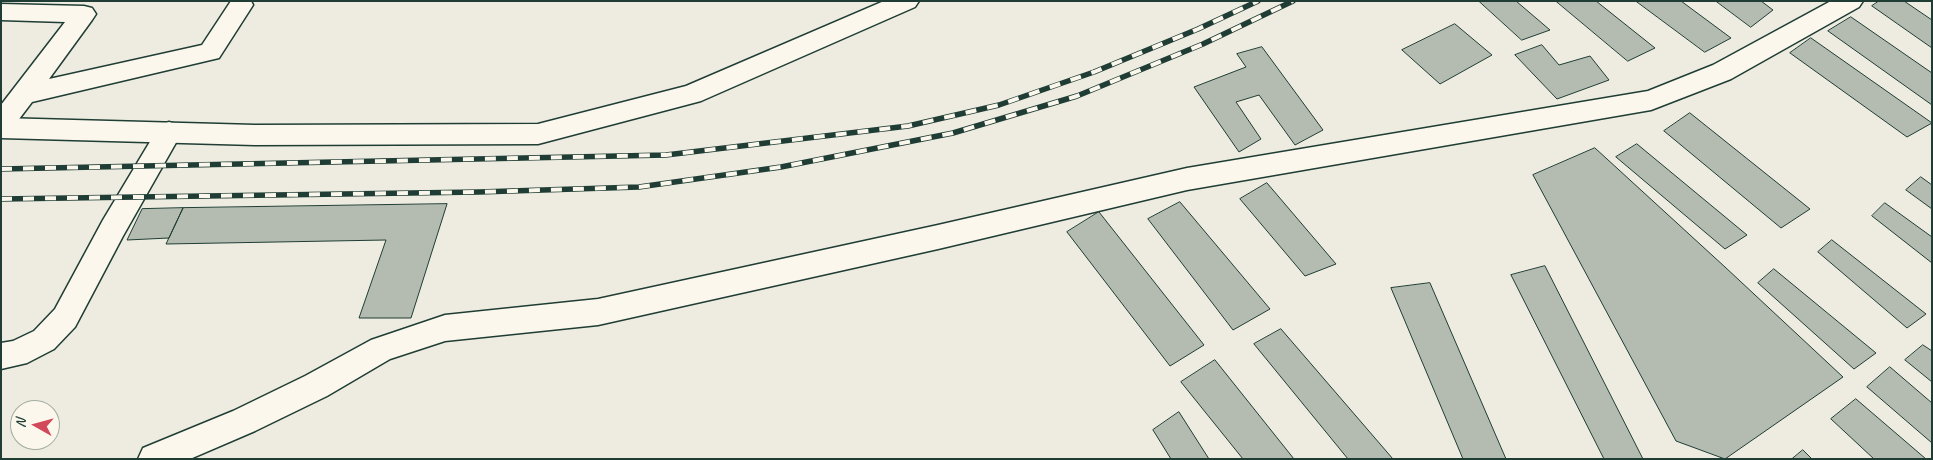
<!DOCTYPE html>
<html>
<head>
<meta charset="utf-8">
<style>
  body { margin:0 }
  #map { position:relative; width:1933px; height:460px; overflow:hidden; background:#eeece1; font-family:Caveat,sans-serif }
  canvas { display:block }
  .frame { position:absolute; inset:0; border:2px solid #1f3d34; pointer-events:none }
  .north { position:absolute; left:10px; top:400px; width:50px; height:50px; box-sizing:border-box; background:#fbf7ec; border:1px solid #a3ada2; border-radius:50%; rotate:277deg; font-size:14px; font-weight:700; line-height:20px; text-align:center; color:#1f3d34 }
  .north::after { content:''; display:block; margin:auto; width:18px; height:22px; background:#d1495b; clip-path:polygon(50% 0,100% 100%,50% 72%,0 100%) }
</style>
</head>
<body>
<div id="map">
<canvas width="1933" height="460"></canvas>
<div class="frame"></div>
<div class="north">N</div>
</div>
<script>
const g = document.querySelector('canvas').getContext('2d');
g.lineJoin = 'round';
function fillPath(path, color) {
  g.fillStyle = color;
  g.fill(path, 'evenodd');
}
function stroke(path, color, width, dash) {
  g.strokeStyle = color;
  g.lineWidth = width;
  g.lineCap = dash ? 'butt' : 'round';
  g.setLineDash(dash || []);
  g.stroke(path);
}
const building = new Path2D(`
  M1479 1H1516L1550 30 1522 40Z
  M1556 1H1596L1655 48 1628 61Z
  M1636 1H1681L1731 38 1705 52Z
  M1716 1H1761L1773 10 1751 27Z
  M1879 1H1904L1932 20V48L1872 6Z
  M1851 17 1932 73V105L1828 31Z
  M1455 24 1492 55 1440 84 1402 50Z
  M1811 38 1932 123 1907 137 1790 53Z
  M1542 45 1559 65 1590 56 1609 80 1557 99 1515 55Z
  M1262 47 1323 130 1295 145 1259 95 1236 102 1261 139 1239 152 1194 87 1246 67 1237 54Z
  M1690 113 1810 209 1781 228 1664 131Z
  M1637 144 1747 235 1725 249 1616 157Z
  M1595 148 1725 267 1843 377 1725 459 1676 441 1533 175Z
  M1921 177 1932 185V209L1906 190Z
  M1267 183 1336 264 1305 276 1240 199Z
  M1180 202 1270 309 1233 330 1148 219Z
  M1885 203 1932 237V263L1872 216Z
  M447 204 411 318H359L386 240 166 244 183 208Z
  M183 208 169 238 127 240 142 209Z
  M1099 212 1204 345 1170 366 1067 232Z
  M1832 240 1926 314 1907 328 1818 252Z
  M1545 266 1643 459H1604L1511 275Z
  M1774 269 1876 353 1854 369 1758 283Z
  M1430 283 1506 459H1463L1391 288Z
  M1281 329 1393 459H1348L1254 344Z
  M1923 345 1932 351V382L1905 360Z
  M1215 360 1294 459H1243L1181 382Z
  M1890 367 1932 403V443L1867 387Z
  M1856 399 1926 459H1874L1831 419Z
  M1179 412 1209 459H1171L1153 430Z
  M1803 450 1812 459H1792Z`);
const minor = new Path2D(`
  M231 1H251L253 5 219 58 32 102 10 131 1 134V105L65 22 1 20V4L84 6 92 8 96 14 92 20 49 79 202 45Z
  M1831 1H1863L1859 7 1731 79 1651 110 1187 190 938 249 598 325 445 341 390 359 327 396 255 431 190 459H138L143 448 233 411 305 376 371 340 445 315 598 299 938 225 1187 168 1648 91 1713 65Z
  M169 122 178 125 182 132 123 236 75 327 54 349 27 363 1 369V343L13 341 34 331 55 309 103 220 160 125Z`);
const major = new Path2D(`
  M884 1H919L915 7 701 101 538 144 255 145 1 138V118L255 125 538 124 686 86Z`);
const rail = new Path2D(`
  M1 169 666 155 908 126 999 105 1094 72 1198 29 1258 1
  M1 199 479 192 639 187 781 167 953 133 1077 96 1203 44 1293 1`);
fillPath(building, '#b4bbb0');
stroke(building, '#1f3d34', 1);
stroke(minor, '#1f3d34', 3);
stroke(major, '#1f3d34', 3);
fillPath(minor, '#fbf7ec');
fillPath(major, '#fbf7ec');
stroke(rail, '#1f3d34', 5.5);
stroke(rail, '#fbf7ec', 4, [11]);
</script>
</body>
</html>
